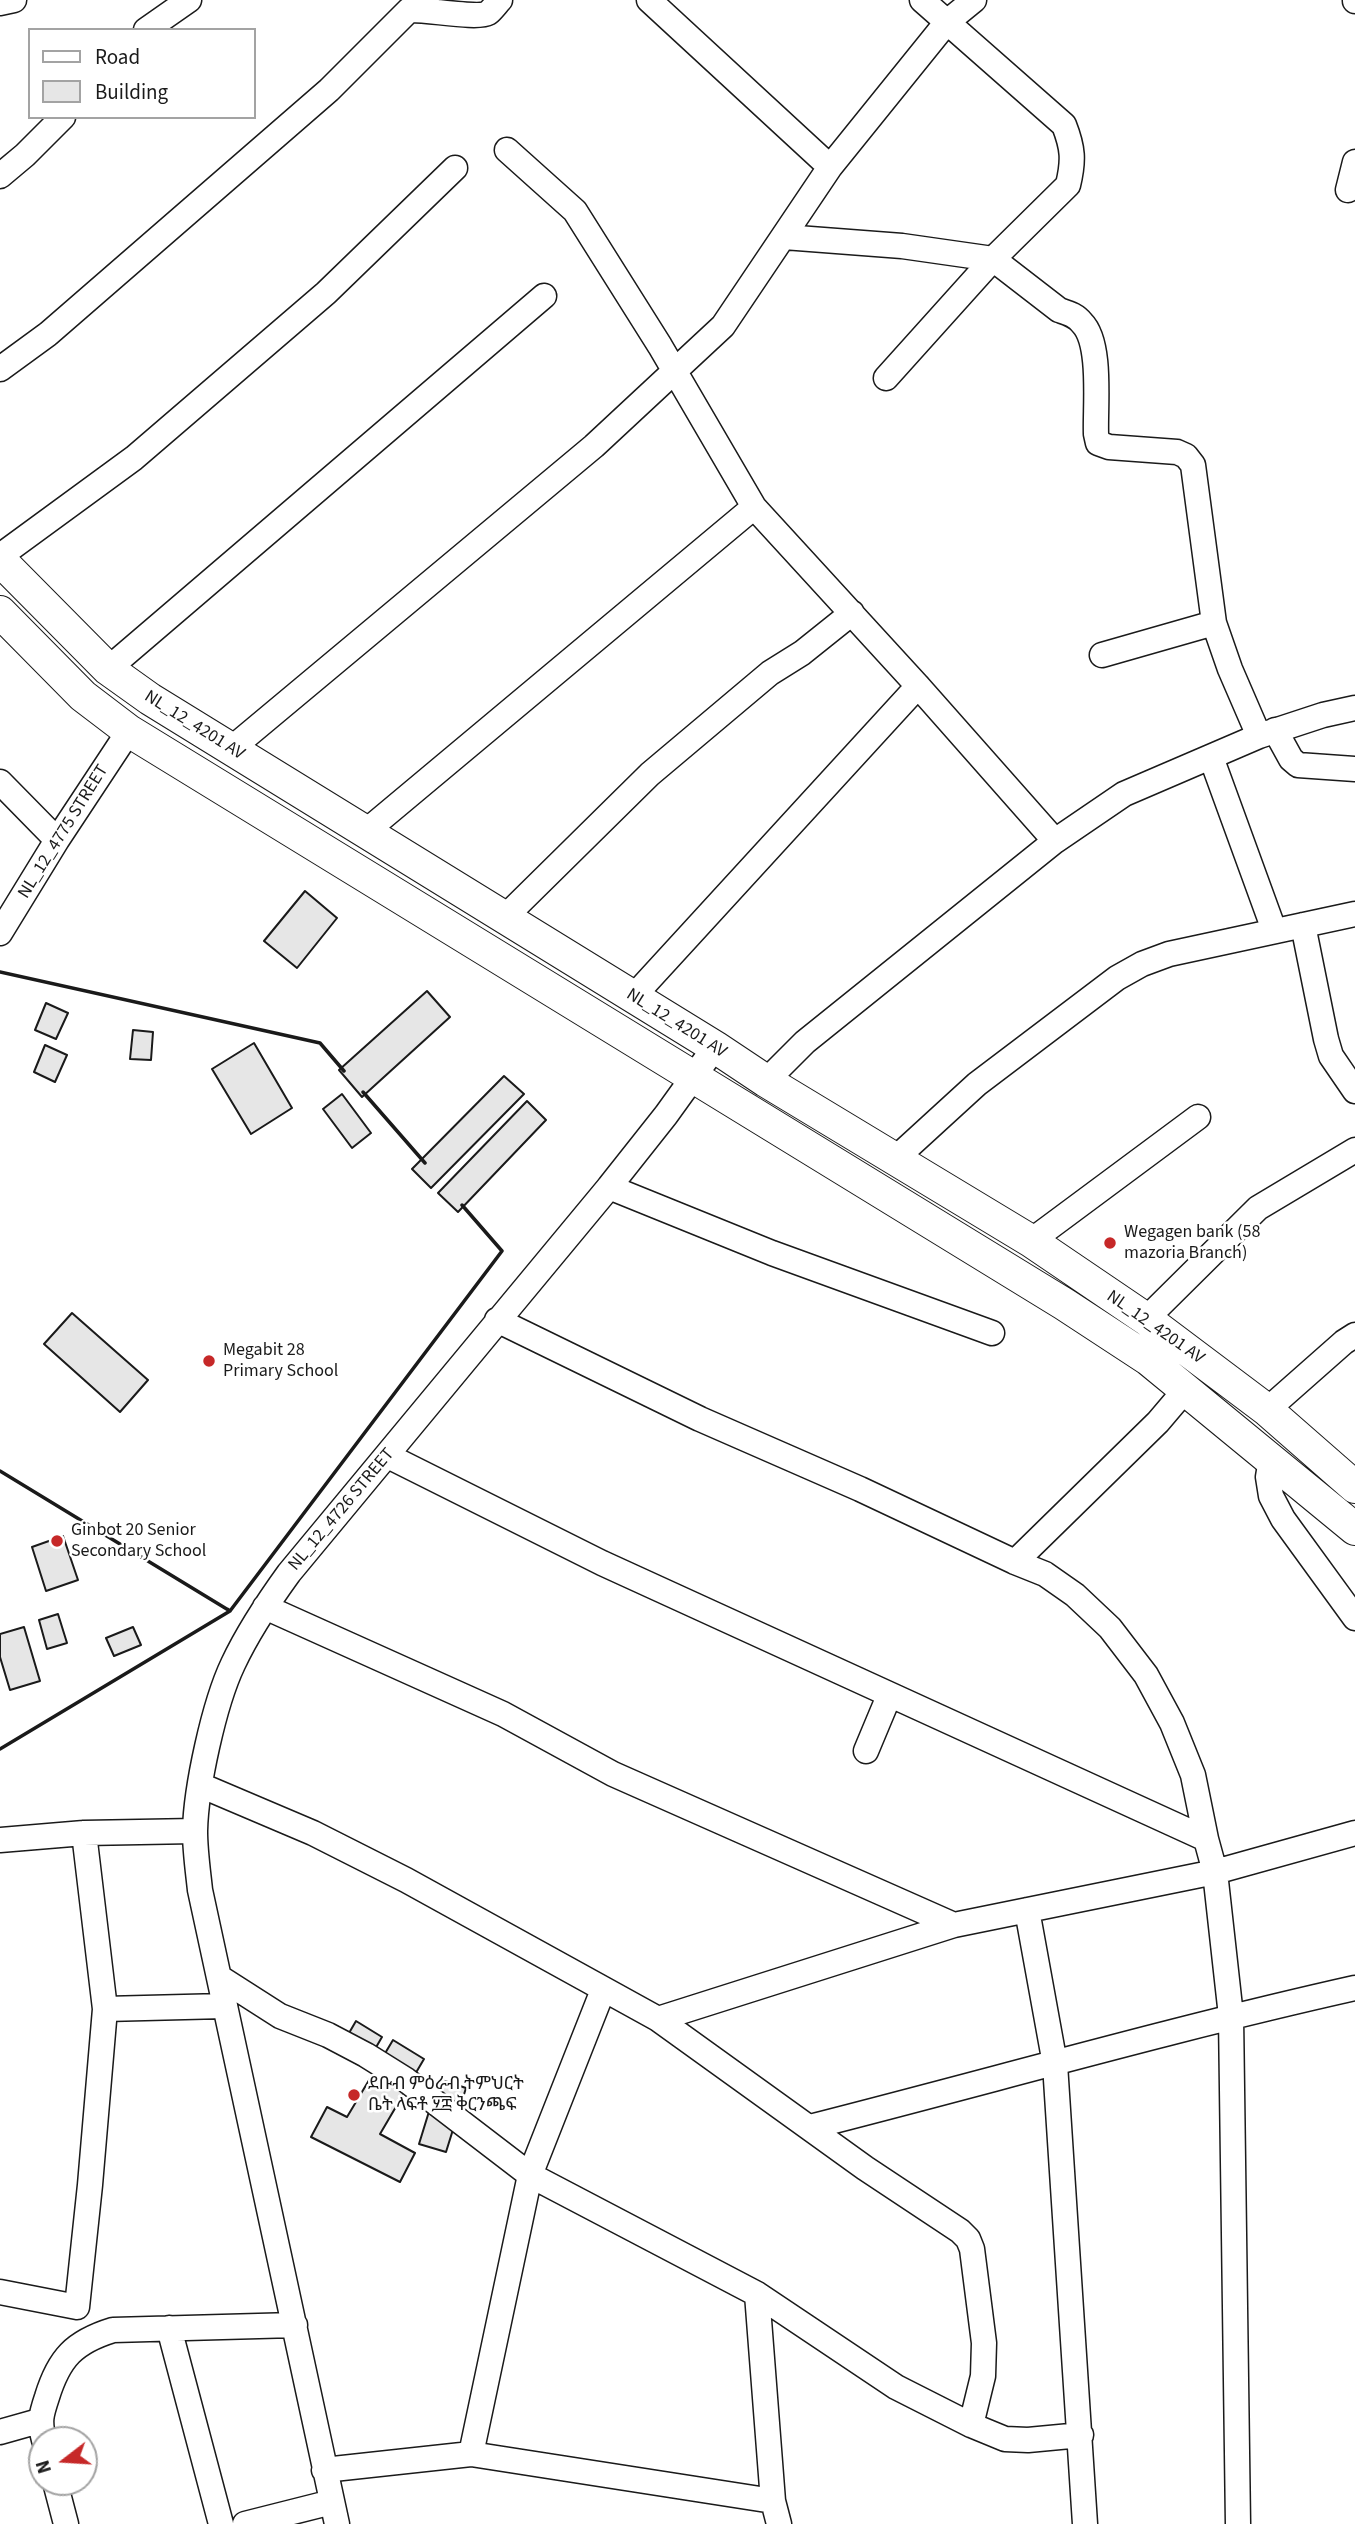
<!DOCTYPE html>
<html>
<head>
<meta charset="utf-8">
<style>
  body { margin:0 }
  #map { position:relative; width:1355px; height:2524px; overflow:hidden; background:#fff; font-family:"Source Sans 3",sans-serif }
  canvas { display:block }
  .legend { position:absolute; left:28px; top:28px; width:228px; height:91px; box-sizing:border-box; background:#fff; border:2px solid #a3a3a3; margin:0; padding:9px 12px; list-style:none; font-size:21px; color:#1a1a1a }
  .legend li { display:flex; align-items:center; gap:14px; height:35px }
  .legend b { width:35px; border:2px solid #a3a3a3 }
  .north { position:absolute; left:28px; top:2426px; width:70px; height:70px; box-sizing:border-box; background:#fff; border:2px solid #a3a3a3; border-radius:50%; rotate:253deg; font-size:19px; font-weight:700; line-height:28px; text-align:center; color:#1a1a1a }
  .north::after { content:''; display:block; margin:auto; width:24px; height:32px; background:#c62828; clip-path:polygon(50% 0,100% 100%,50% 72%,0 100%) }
</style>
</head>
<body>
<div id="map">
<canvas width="1355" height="2524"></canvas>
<ul class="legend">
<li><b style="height:9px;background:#fff"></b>Road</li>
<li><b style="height:19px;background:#e6e6e6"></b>Building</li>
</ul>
<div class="north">N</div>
</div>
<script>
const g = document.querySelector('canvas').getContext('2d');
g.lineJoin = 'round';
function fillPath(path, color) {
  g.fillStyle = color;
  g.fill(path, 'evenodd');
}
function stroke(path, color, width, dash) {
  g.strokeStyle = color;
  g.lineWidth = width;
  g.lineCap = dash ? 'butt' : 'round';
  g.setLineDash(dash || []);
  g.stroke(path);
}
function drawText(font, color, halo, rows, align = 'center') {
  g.font = font + ' "Source Sans 3","Noto Sans Ethiopic",sans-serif';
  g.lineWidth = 5;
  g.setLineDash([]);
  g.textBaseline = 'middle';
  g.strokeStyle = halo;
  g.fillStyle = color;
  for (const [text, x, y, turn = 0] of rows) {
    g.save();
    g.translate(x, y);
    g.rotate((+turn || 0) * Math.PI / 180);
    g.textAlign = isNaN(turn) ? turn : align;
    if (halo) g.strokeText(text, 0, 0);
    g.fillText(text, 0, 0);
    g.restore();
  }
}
const building = new Path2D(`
  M305 891 337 918 297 968 264 941Z
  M427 991 450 1017 362 1097 339 1070Z
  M46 1003 68 1013 56 1039 35 1030Z
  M133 1030 153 1032 151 1060 130 1059Z
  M254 1043 292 1108 251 1134 212 1069Z
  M45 1045 67 1055 55 1082 34 1072Z
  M504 1076 524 1094 431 1188 412 1169Z
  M342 1094 371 1133 352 1148 323 1109Z
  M527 1101 546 1120 458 1212 438 1193Z
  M72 1313 148 1380 120 1412 44 1344Z
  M63 1536 78 1580 46 1591 32 1547Z
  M58 1614 67 1643 47 1649 39 1620Z
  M24 1627 40 1681 10 1690 0 1657V1634Z
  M133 1627 141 1645 114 1656 106 1638Z
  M356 2021 382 2037 364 2068 338 2052Z
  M393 2040 424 2059 380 2134 415 2153 400 2182 311 2137 327 2107 347 2117Z
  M439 2079 466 2088 446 2152 419 2144Z`);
const minor = new Path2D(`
  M649 0 830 167
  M1355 0V1
  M0 3 14 0
  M146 30 189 0
  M507 150 575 211 660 346 754 507 918 686 1055 841
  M0 176 25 155 63 117
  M1348 190 1355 162
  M784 237 902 246 993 259 1059 310C1068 313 1076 315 1082 323 1102 343 1095 406 1096 434L1098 443 1109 447 1177 452 1186 456 1193 465 1214 623 1230 669 1259 736
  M0 369 48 334 329 90 409 10C426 9 477 19 488 13 492 10 497 3 500 0
  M886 378 993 259 1068 185C1074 160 1073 148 1064 125L922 0
  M0 556 134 458 326 293 455 168
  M1102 655 1214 623
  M108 669 544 296
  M1275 730 1291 759 1298 765 1355 769
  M231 749 594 446 723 326 830 167 947 22 974 0
  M1211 757 1274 930
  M0 782 57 840
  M364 833 754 507
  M504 918 650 774 770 673 802 653 852 613
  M1303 925 1326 1039 1331 1056 1355 1091
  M0 933 57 840 129 731
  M633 997 918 686
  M766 1081 805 1042 1055 841 1124 794 1259 736 1323 715 1355 708
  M895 1159 977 1084 1117 978 1142 964 1169 954 1355 914
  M609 1187 772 1253 992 1333
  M1031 1241 1198 1117
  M1146 1319 1258 1208 1355 1150
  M497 1320 700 1419 860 1489 1015 1562 1045 1574 1075 1595 1110 1628 1146 1675 1172 1723 1193 1775 1206 1839 1215 1872 1231 2016 1238 2524
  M1267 1410 1344 1342 1355 1335
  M388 1456 602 1563 1206 1839
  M1271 1459 1268 1477 1271 1496 1283 1519 1355 1618
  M1015 1562 1158 1422 1186 1389
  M265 1607 503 1714 613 1774 954 1925
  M866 1751 889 1696
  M200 1785 313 1833 406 1880 658 2019 865 2168 960 2231 968 2239 972 2249 984 2343 983 2376 971 2425
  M0 1840 84 1833 195 1831
  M1027 1910 1055 2064 1085 2524
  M219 1977 280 2016 328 2035 366 2055 406 2080 530 2175 757 2294 896 2387 971 2425 1005 2439 1028 2440 1081 2435
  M105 2009 224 2006
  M658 2019 954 1925 1215 1872 1355 1833
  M810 2127C991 2081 1172 2029 1355 1988
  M0 2292 77 2307 90 2185 105 2009 84 1833
  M757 2294 773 2501 779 2524
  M169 2328 221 2524
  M0 2432 39 2421
  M44 2440C39 2421 41 2415 47 2397 59 2358 74 2342 113 2330L295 2325
  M471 2454 773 2501
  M324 2470 471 2454 530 2175 603 1990
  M55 2482 66 2524
  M245 2524 332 2502
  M337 2524 200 1890C198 1871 195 1851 195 1831 196 1787 214 1704 233 1664 248 1632 268 1602 289 1573L609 1187 666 1115 715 1047`);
const major = new Path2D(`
  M0 560 108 669 150 699 715 1047 766 1081 1031 1241 1146 1319 1267 1410 1355 1487
  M0 612 83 696 129 731 1064 1304 1148 1359 1355 1529`);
const wall = new Path2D(`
  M0 972 320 1043 344 1071
  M363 1092 425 1163
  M0 1471 230 1611 502 1251 462 1205
  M0 1749 230 1611 227 1609`);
const markers = [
  [1110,1243,7,"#c62828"],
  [209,1361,7,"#c62828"],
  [57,1541,7,"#c62828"],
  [354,2095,7,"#c62828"]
];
const streetNames = [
  ["NL_12_4201 AV",194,726,32],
  ["NL_12_4775 STREET",64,832,-58],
  ["NL_12_4201 AV",676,1024,32],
  ["NL_12_4201 AV",1155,1328,35],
  ["NL_12_4726 STREET",342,1510,-50]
];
const poiNames = [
  ["Wegagen bank (58",1124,1233],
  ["mazoria Branch)",1124,1254],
  ["Megabit 28",223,1351],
  ["Primary School",223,1372],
  ["Ginbot 20 Senior",71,1531],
  ["Secondary School",71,1552],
  ["ደቡብ ምዕራብ ትምህርት",368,2085],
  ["ቤት ላፍቶ ፶፰ ቅርንጫፍ",368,2106]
];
fillPath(building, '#e6e6e6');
stroke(building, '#1a1a1a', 2);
stroke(minor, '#1a1a1a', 27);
stroke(major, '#1a1a1a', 34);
stroke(minor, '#fff', 24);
stroke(major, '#fff', 32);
stroke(wall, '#1a1a1a', 3.5);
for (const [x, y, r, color] of markers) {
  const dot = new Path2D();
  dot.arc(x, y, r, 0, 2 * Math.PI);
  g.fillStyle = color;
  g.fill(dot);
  stroke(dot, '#fff', 2.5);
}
drawText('18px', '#1a1a1a', '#fff', streetNames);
drawText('18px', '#1a1a1a', '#fff', poiNames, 'left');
</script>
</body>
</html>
